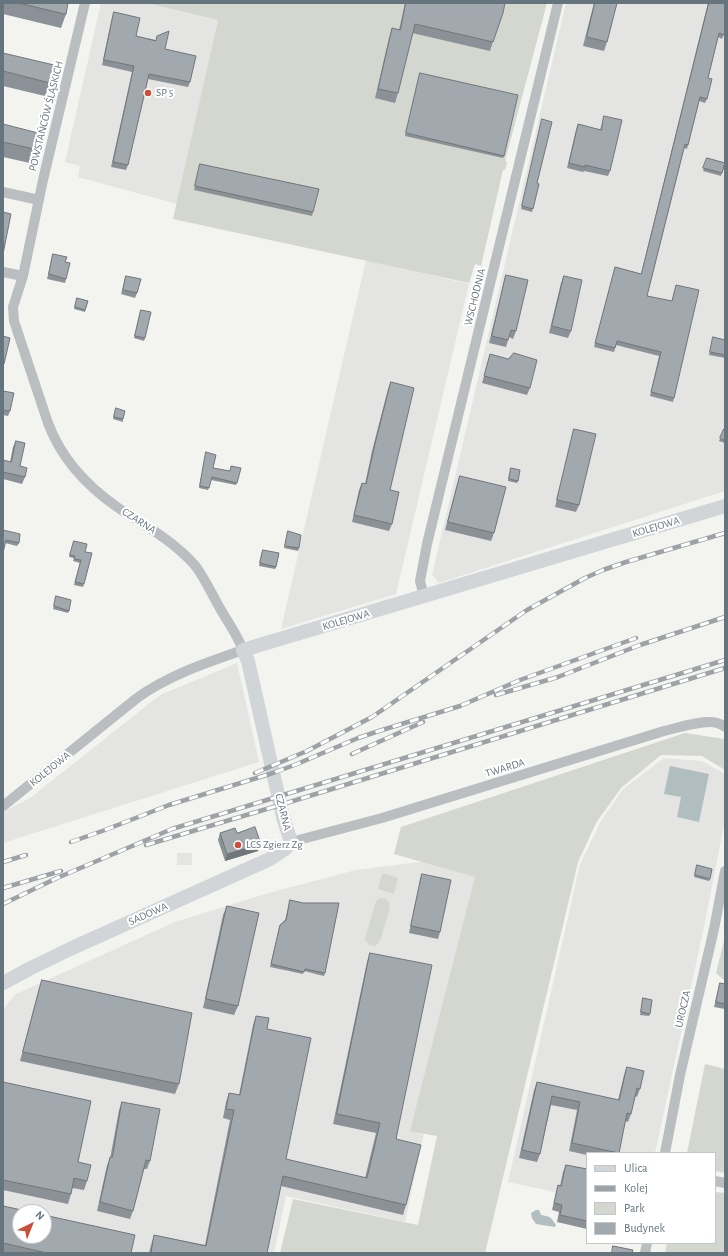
<!DOCTYPE html>
<html>
<head>
<meta charset="utf-8">
<style>
  body { margin:0 }
  #map { position:relative; width:728px; height:1256px; overflow:hidden; background:#f3f3f0; font-family:"Alegreya Sans",sans-serif }
  canvas { display:block }
  .frame { position:absolute; inset:0; border:4px solid #66747d; pointer-events:none }
  .legend { position:absolute; left:586px; top:1152px; width:130px; height:92px; box-sizing:border-box; background:#fff; border:1px solid #c2c7cb; margin:0; padding:5px 7px; list-style:none; font-size:12px; color:#66747d }
  .legend li { display:flex; align-items:center; gap:8px; height:20px }
  .legend b { width:20px; border:1px solid #c2c7cb }
  .north { position:absolute; left:12px; top:1204px; width:40px; height:40px; box-sizing:border-box; background:#fff; border:1px solid #c2c7cb; border-radius:50%; rotate:43deg; font-size:11px; font-weight:700; line-height:16px; text-align:center; color:#66747d }
  .north::after { content:''; display:block; margin:auto; width:14px; height:18px; background:#cb4f38; clip-path:polygon(50% 0,100% 100%,50% 72%,0 100%) }
</style>
</head>
<body>
<div id="map">
<canvas width="728" height="1256"></canvas>
<div class="frame"></div>
<ul class="legend">
<li><b style="height:5px;background:#d1d5d8"></b>Ulica</li>
<li><b style="height:5px;background:#9da2a6"></b>Kolej</li>
<li><b style="height:11px;background:#d3d7cf"></b>Park</li>
<li><b style="height:11px;background:#a2a9ae"></b>Budynek</li>
</ul>
<div class="north">N</div>
</div>
<script>
const g = document.querySelector('canvas').getContext('2d');
g.lineJoin = 'round';
function fillPath(path, color) {
  g.fillStyle = color;
  g.fill(path, 'evenodd');
}
function stroke(path, color, width, dash) {
  g.strokeStyle = color;
  g.lineWidth = width;
  g.lineCap = dash ? 'butt' : 'round';
  g.setLineDash(dash || []);
  g.stroke(path);
}
function drawText(font, color, halo, rows, align = 'center') {
  g.font = font + ' "Alegreya Sans",sans-serif';
  g.lineWidth = 4;
  g.setLineDash([]);
  g.textBaseline = 'middle';
  g.strokeStyle = halo;
  g.fillStyle = color;
  for (const [text, x, y, turn = 0] of rows) {
    g.save();
    g.translate(x, y);
    g.rotate((+turn || 0) * Math.PI / 180);
    g.textAlign = isNaN(turn) ? turn : align;
    if (halo) g.strokeText(text, 0, 0);
    g.fillText(text, 0, 0);
    g.restore();
  }
}
const built = new Path2D(`
  M101 3H146L218 20 177 204 78 177 80 166 65 162Z
  M566 3H725V491L439 583 432 575Z
  M366 260 469 284 396 594 281 629Z
  M237 663 259 762 3 843V812L30 798 160 695Z
  M664 758 702 761 725 774V820L704 927 655 1153H587V1199L508 1182 580 864 601 821 623 789Z
  M177 853H192V865H177Z
  M483 854 405 1222 286 1196 274 1253H3V1009L16 994 175 922 265 894 356 870ZM20 1212H44V1236H20Z`);
const green = new Path2D(`
  M146 3H547L505 161 507 162 505 170H503L481 266 475 264 469 283 173 219 218 20Z
  M685 733 724 739 725 770 702 756 661 755 621 788 596 823 578 862 485 1253H280L293 1199 418 1225 437 1136 410 1131 475 877 394 854 401 827Z
  M382 873 398 878 394 894 378 889Z
  M381 898 388 900 390 907 380 941 375 946 369 945 365 939 376 901Z
  M725 937V981L716 973Z
  M705 1064 725 1069V1173L715 1171V1153H687Z
  M715 1192 725 1193V1253H665L667 1243H715Z`);
const water = new Path2D(`
  M670 766 709 774 699 822 677 817 681 797 664 794Z
  M536 1210H539L541 1215C552 1217 550 1217 556 1225L555 1227 536 1224 532 1218 531 1213Z`);
const street = new Path2D(`
  M3 192 39 200
  M3 272 23 276
  M424 596 420 581 427 544 558 3
  M3 806 137 698C169 675 206 663 243 650 238 636 229 624 221 610 213 596 206 581 197 568 191 560 184 554 177 548 159 532 137 521 117 507 87 486 61 458 48 423L14 321 13 307 23 276 43 180 85 3
  M291 842 382 818 664 731C677 728 705 719 717 723 720 724 723 725 725 727
  M665 1153 680 1075 714 929 725 871
  M715 1181 725 1183
  M645 1253 647 1243`);
const secondary = new Path2D(`
  M3 983 29 969 70 949 270 859 285 849 291 842 283 817 248 661 243 650 725 506`);
const rail = new Path2D(`
  M496 695 558 677 640 645 725 617
  M352 754 423 722
  M255 773 307 751 372 717 527 610 585 578 603 570 626 562 725 533
  M71 842 105 830 169 805 273 773 297 764 358 738 379 731 460 706 520 680 636 638
  M146 845 280 805 725 668
  M3 862 26 855
  M3 888 61 871
  M3 904 57 878 172 829 725 660`);
const wall = new Path2D(`
  M3 3H68L66 14 61 28 3 14Z
  M405 3H505L490 51 412 33 398 93 395 103 375 98 389 38 392 28 399 30Z
  M594 3H617L607 42 604 51 583 46Z
  M708 3H725V31L722 39 718 37 708 78 707 99 705 103 699 101 687 149 684 148 647 296 672 301 676 285 674 398 673 402 650 396 659 356 616 345 614 352 594 347 615 267 641 274Z
  M114 12 136 36 156 40 157 36 165 49 190 82 188 87 148 79 128 165 126 170 111 167 132 72 102 65 112 18Z
  M3 53 50 83 45 96 3 86Z
  M420 73 504 156 503 158 405 136Z
  M604 116 610 171 608 176 584 171 583 172 567 168 576 130 578 124 600 130Z
  M542 119 537 183 532 212 521 209Z
  M3 124 34 149 30 163 3 157Z
  M707 158 725 163 721 176 703 171Z
  M200 164 313 212 312 216 194 190Z
  M53 254 65 262 66 279 65 283 47 279Z
  M506 275 516 331 513 339 509 337 506 347 489 343 504 282Z
  M126 276 137 293 135 298 121 294Z
  M564 276 571 331 568 338 549 333 561 283Z
  M77 298 88 301 85 312 74 309Z
  M140 312 145 338 144 341 134 338Z
  M713 337 725 340V358L709 355Z
  M490 354 530 388 527 395 482 383 488 361Z
  M391 382 390 490 392 524 389 531 352 522 359 490 362 483 365 484 372 451 388 389Z
  M3 391 10 411 8 416 3 415Z
  M116 408 123 419V422L113 419Z
  M574 429 579 505 576 512 555 507 572 436Z
  M724 429H725V443L719 441Z
  M16 441 20 466 25 477 22 484 3 479V460L10 462 13 447Z
  M206 452 213 468 230 471 237 483 236 485 211 480 208 490 199 488Z
  M511 468 518 481 517 483 508 481Z
  M460 476 494 533 491 541 445 530 457 485Z
  M3 530 19 543 17 546 5 543Z
  M288 531 299 548 298 551 284 548Z
  M74 541 85 552 84 584 83 587 74 585 80 563 73 561 74 558 69 557Z
  M262 552 276 567 275 569 259 566Z
  M56 596 69 611 68 613 53 609Z
  M220 833H237L258 851 225 861 218 840Z
  M697 865 710 879 709 881 694 877Z
  M422 874 440 932 438 939 409 933 420 881Z
  M290 900 325 973 324 976 304 971 303 974 270 967 279 928 280 925 285 920Z
  M227 906 238 1006 234 1015 203 1008 223 915Z
  M370 953 396 1139 406 1205 403 1215 281 1186 267 1253H149L151 1245 154 1235 205 1245 230 1120 223 1118 226 1102 229 1093 239 1095 253 1025 256 1016 267 1029 286 1159 365 1178 376 1133 333 1124 367 962Z
  M42 980 179 1084 175 1094 20 1061 39 989Z
  M720 983 725 984V1009L714 1007Z
  M643 998 650 1014 649 1016 640 1015Z
  M627 1067 640 1089 637 1097 635 1096 631 1114 628 1122 625 1121 619 1153H587V1155L569 1151 577 1110 551 1105 540 1154 537 1162 519 1158 534 1090 537 1082 618 1100 624 1075Z
  M3 1082 78 1162 87 1181 84 1190 72 1188 71 1194 68 1204 3 1190Z
  M122 1102 150 1161 147 1169H144L133 1211 130 1219 97 1211 107 1165 110 1159 119 1110Z
  M566 1165 587 1169V1229L557 1222 559 1212 552 1210 556 1193 558 1185 560 1186 563 1172Z
  M3 1206 131 1253H3Z`);
const shadedWall = new Path2D(`
  M261 844 258 851 225 861 227 854Z`);
const building = new Path2D(`
  M19 3H68L66 14Z
  M406 3H505L503 13 493 42 415 24 398 93 378 89 392 28 400 30Z
  M595 3H617L607 42 587 37Z
  M709 3H725V31L724 35 719 33 708 78 712 79 707 99 700 97 688 145 685 144 647 296 672 301 676 285 699 290 674 398 651 392 661 352 617 341 615 348 595 343 615 267 641 274Z
  M114 12 140 18 136 36 156 41 157 36 169 31 165 49 196 56 190 82 149 74 128 165 113 162 134 66 104 60Z
  M3 53 54 65 50 83 3 71Z
  M420 73 518 95 504 156 406 133Z
  M604 116 622 120 610 171 585 165V167L569 163 578 124 601 130Z
  M542 119 552 122 537 183 539 184 533 209 522 206Z
  M3 124 38 133 34 149 3 142Z
  M707 158 725 163 722 173 703 168Z
  M200 164 319 189 313 212 195 186Z
  M3 212 11 214 3 254Z
  M53 254 67 257 65 262 70 263 66 279 49 274Z
  M506 275 528 280 516 331 511 330 508 340 492 336Z
  M126 276 141 279 137 293 123 290Z
  M564 276 582 280 571 331 552 326Z
  M77 298 88 301 85 310 75 307Z
  M141 310 151 312 145 338 135 336Z
  M3 336 10 338 4 364H3Z
  M713 337 725 340V355L710 352Z
  M514 353 537 360 530 388 484 376 490 354 508 359Z
  M391 382 414 388 390 490 399 492 392 524 354 515 362 483 366 484 375 444Z
  M3 391 14 393 10 411 3 410Z
  M116 408 125 411 123 419 114 417Z
  M574 429 596 434 579 505 557 500Z
  M724 429H725V441L720 438Z
  M16 441 25 443 20 466 27 468 25 477 3 472V460L11 462Z
  M206 452 216 455 213 468 230 471 231 466 241 468 237 483 212 477 209 488 200 486Z
  M511 468 520 470 518 481 509 479Z
  M460 476 506 487 494 533 448 522Z
  M3 530 20 534 19 543 6 540 3 553Z
  M288 531 301 535 299 548 285 546Z
  M74 541 87 544 85 552 92 553 84 584 75 582 81 560 74 559 75 556 70 555Z
  M263 550 279 553 276 567 260 563Z
  M56 596 71 600 69 611 54 606Z
  M255 827 261 844 227 854 220 833 235 828 237 833Z
  M697 865 712 869 710 879 695 875Z
  M422 874 451 880 440 932 411 926Z
  M290 900 303 903H339L325 973 305 969 304 972 271 964 280 925 286 920Z
  M227 906 259 913 238 1006 206 999Z
  M370 953 432 965 396 1139 421 1145 406 1205 283 1176 267 1253H151L154 1235 206 1246 234 1110 226 1109 229 1093 240 1095 256 1016 269 1018 267 1029 311 1038 286 1159 367 1178 380 1123 337 1114Z
  M42 980 192 1013 179 1084 23 1052Z
  M720 983 725 984V1004L716 1002Z
  M643 998 652 1000 650 1014 641 1012Z
  M627 1067 644 1071 640 1089 637 1088 631 1114 627 1113 619 1153 572 1143 580 1102 552 1096 540 1154 522 1150 537 1082 619 1100Z
  M3 1082 91 1101 78 1162 91 1165 87 1181 74 1178 71 1194 3 1180Z
  M122 1102 160 1109 150 1161 146 1160 133 1211 100 1202 110 1157H112Z
  M566 1165 587 1169V1221L560 1215 562 1205 554 1203 558 1185 561 1186Z
  M3 1206 31 1212H20V1236H44V1215L135 1235 131 1253H47L3 1243Z
  M613 1246 633 1250 632 1253H612Z`);
const markers = [
  [148,93,4,"#cb4f38"],
  [238,845,4,"#cb4f38"]
];
const poiNames = [
  ["SP 5",156,93],
  ["LCS Zgierz Zg",246,845]
];
const streetNames = [
  ["POWSTAŃCÓW ŚLĄSKICH",46,116,-76],
  ["WSCHODNIA",475,297,-76],
  ["CZARNA",139,521,33],
  ["KOLEJOWA",656,527,-17],
  ["KOLEJOWA",346,620,-17],
  ["TWARDA",505,768,-17],
  ["KOLEJOWA",50,769,-39],
  ["CZARNA",283,812,76],
  ["SADOWA",148,914,-24],
  ["UROCZA",683,1009,-77]
];
fillPath(built, '#e4e4e3');
fillPath(green, '#d3d7cf');
fillPath(water, '#b1bec0');
stroke(street, '#babec1', 10);
stroke(secondary, '#d1d5d8', 14);
stroke(rail, '#9da2a6', 4.5);
stroke(rail, '#fff', 3, [9]);
fillPath(wall, '#8b9196');
fillPath(shadedWall, '#71767a');
fillPath(building, '#a2a9ae');
stroke(building, '#71767a', 1);
for (const [x, y, r, color] of markers) {
  const dot = new Path2D();
  dot.arc(x, y, r, 0, 2 * Math.PI);
  g.fillStyle = color;
  g.fill(dot);
  stroke(dot, '#fff', 1.5);
}
drawText('11px', '#66747d', '#fff', poiNames, 'left');
drawText('11px', '#66747d', '#fff', streetNames);
</script>
</body>
</html>
